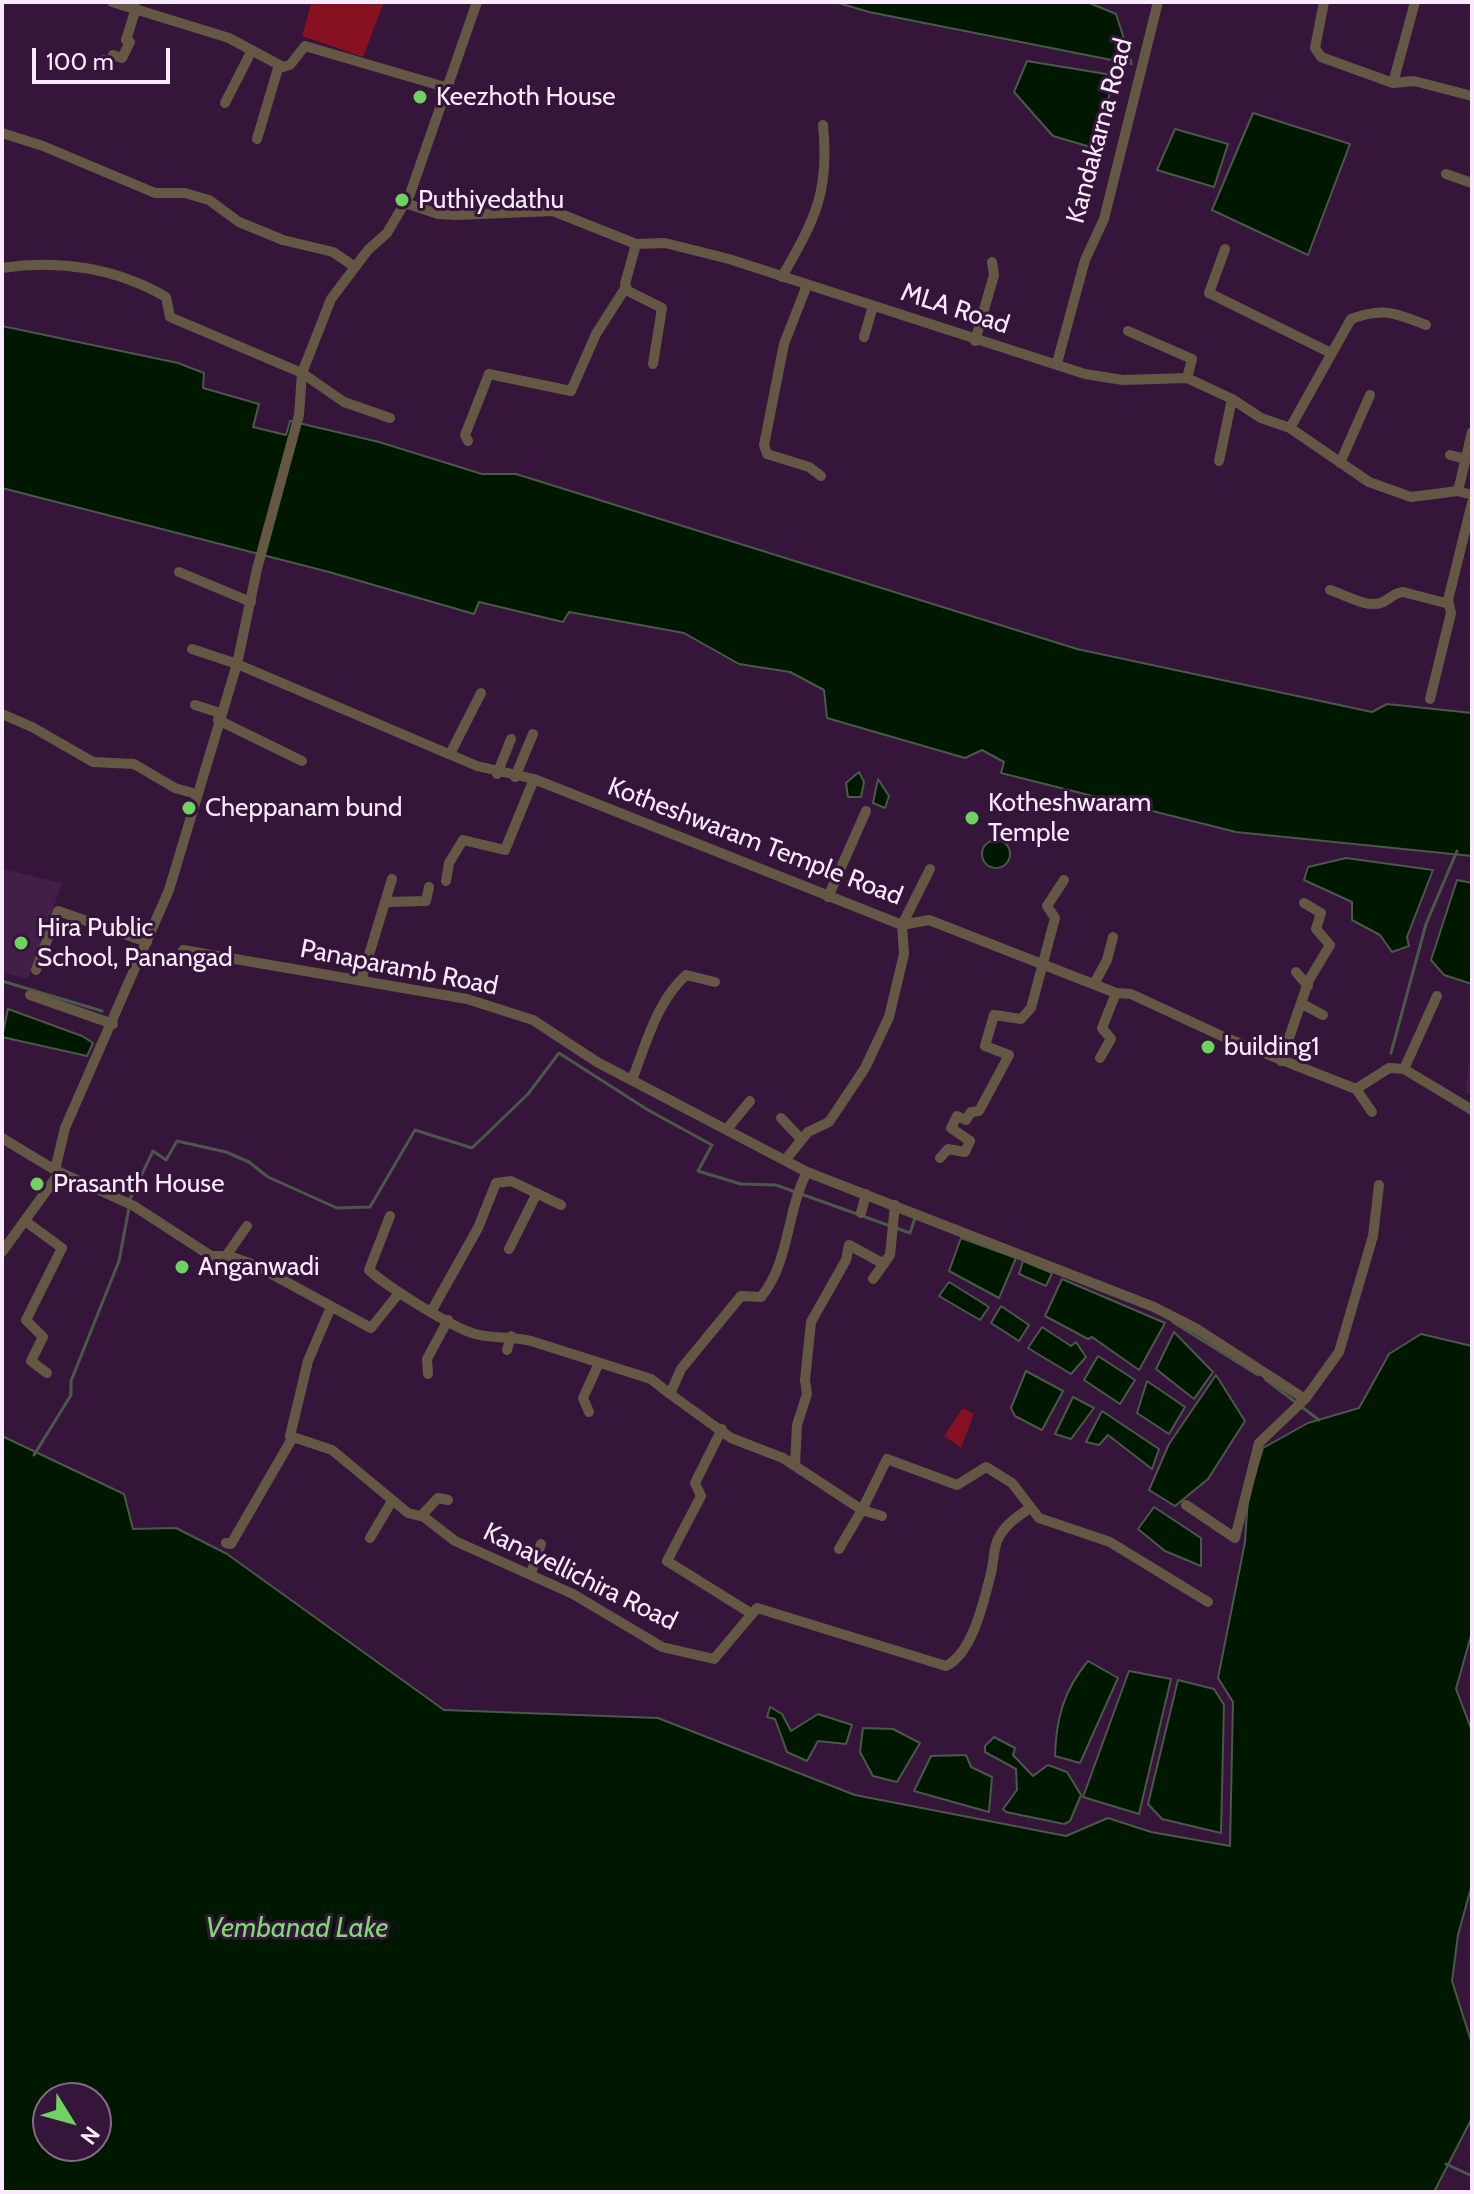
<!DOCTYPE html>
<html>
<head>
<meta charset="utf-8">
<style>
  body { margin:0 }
  #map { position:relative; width:1474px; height:2194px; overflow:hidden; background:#35153a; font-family:Cabin,sans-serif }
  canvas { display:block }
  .frame { position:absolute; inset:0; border:4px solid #faeafd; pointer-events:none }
  .north { position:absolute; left:32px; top:2082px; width:80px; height:80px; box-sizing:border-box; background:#35153a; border:2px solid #846a88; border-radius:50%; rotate:127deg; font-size:22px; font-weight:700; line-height:32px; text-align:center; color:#faeafd }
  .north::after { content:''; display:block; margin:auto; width:28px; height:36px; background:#6ed361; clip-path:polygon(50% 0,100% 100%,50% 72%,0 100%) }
  .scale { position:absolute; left:32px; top:48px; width:138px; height:36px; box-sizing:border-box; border:4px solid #faeafd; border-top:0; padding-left:10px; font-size:24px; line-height:28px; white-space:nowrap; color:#faeafd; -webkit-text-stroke:6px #35153a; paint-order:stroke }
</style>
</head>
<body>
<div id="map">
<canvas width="1474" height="2194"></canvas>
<div class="frame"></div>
<div class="north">N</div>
<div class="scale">100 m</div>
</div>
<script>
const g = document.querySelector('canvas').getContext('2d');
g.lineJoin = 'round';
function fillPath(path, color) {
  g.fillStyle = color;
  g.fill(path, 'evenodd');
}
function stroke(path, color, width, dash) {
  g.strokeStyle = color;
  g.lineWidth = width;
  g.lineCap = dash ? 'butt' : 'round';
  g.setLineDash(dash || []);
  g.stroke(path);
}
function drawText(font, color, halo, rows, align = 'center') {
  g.font = font + ' Cabin,sans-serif';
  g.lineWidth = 6;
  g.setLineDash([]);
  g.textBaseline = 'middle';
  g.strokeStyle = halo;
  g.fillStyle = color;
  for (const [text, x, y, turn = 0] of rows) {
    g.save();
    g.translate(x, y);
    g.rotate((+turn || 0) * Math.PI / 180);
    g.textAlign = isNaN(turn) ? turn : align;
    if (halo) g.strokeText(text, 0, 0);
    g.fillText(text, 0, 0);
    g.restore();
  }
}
const built = new Path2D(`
  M2 869 62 883 28 979 2 972Z
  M1472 1036V1096L1465 1092Z`);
const green = new Path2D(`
  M306 2H384L363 57 302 36 311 4Z
  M963 1408 974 1414 961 1448 944 1436Z`);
const water = new Path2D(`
  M835 2H1087L1116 14 1132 64 869 12Z
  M1027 61 1112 75 1107 108 1094 148 1053 136 1014 92Z
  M1253 113 1350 144 1308 255 1212 210Z
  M1175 129 1228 144 1214 187 1157 170Z
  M2 326 178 363 204 373 203 388 259 404 253 427 286 435 290 421 379 442 482 474H516L1077 649 1372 712 1387 704 1472 713V856L1236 832 1001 773 1004 762 982 750 965 758 827 718 824 690 790 672 739 664 684 633 569 612 563 622 479 602 474 614 329 572 2 488Z
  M859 772 864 782 861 797H848L846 783Z
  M878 779 889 796 885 808 873 803Z
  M982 854a14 14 0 1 1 28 0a14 14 0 1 1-28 0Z
  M1346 858 1433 870 1407 937 1409 946 1392 952 1380 935 1352 920V902L1304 880 1308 867Z
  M1457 880 1472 883V984L1444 975 1431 960Z
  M8 1009 82 1036 93 1043 87 1056 2 1037Z
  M961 1238 1016 1258 999 1298 949 1271Z
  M1023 1261 1052 1273 1046 1286 1019 1274Z
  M1062 1279 1165 1323 1139 1370 1092 1337 1088 1339 1045 1316Z
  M949 1282 989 1307 980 1320 939 1296Z
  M1001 1306 1029 1325 1019 1341 991 1323Z
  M1042 1327 1071 1346 1076 1342 1086 1357 1071 1374 1028 1348Z
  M1174 1332 1213 1372 1194 1399 1156 1369Z
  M1421 1334 1472 1346V1632L1456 1689 1472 1731V1884L1458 1935 1452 1981 1472 2044V2118L1434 2192H2V1436L124 1494 133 1529 176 1528 227 1554 444 1710 658 1718 855 1795 1066 1836 1108 1818 1151 1832 1230 1846 1233 1702 1218 1678 1245 1542 1248 1497 1263 1448 1308 1423 1359 1408 1389 1354ZM48 2098H96V2146H48Z
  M1098 1356 1135 1380 1120 1404 1084 1380Z
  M1026 1371 1063 1391 1042 1430 1015 1416 1011 1408Z
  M1216 1375 1245 1421 1208 1479 1175 1506 1149 1490 1169 1444Z
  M1147 1381 1185 1407 1169 1434 1137 1413Z
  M1073 1397 1094 1408 1071 1439 1055 1434Z
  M1102 1411 1159 1449 1152 1469 1108 1435 1099 1445 1086 1442Z
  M1154 1507 1201 1538V1566L1165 1551 1138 1529Z
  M1088 1661 1118 1678 1080 1763 1055 1756C1056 1718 1064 1690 1088 1661Z
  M1129 1671 1171 1679 1139 1814 1083 1797Z
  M1178 1680 1214 1689 1224 1705 1221 1833 1162 1819 1148 1804Z
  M770 1707 782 1714 791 1731 818 1714 852 1725 846 1744 818 1741 807 1761 787 1752 775 1719 767 1717Z
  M863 1728 893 1729 920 1743 897 1782 873 1776 860 1752Z
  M994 1737 1015 1748 1013 1755 1033 1776 1048 1765 1067 1772 1081 1795 1070 1821 1064 1824 1006 1812 1003 1809 1017 1790 1016 1769 985 1752V1746Z
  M966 1755 971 1767 992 1777 989 1812 914 1791 931 1756Z`);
const stream = new Path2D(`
  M2 981 102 1011
  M1391 1053 1426 924 1457 851
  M130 1199 153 1151 166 1160 177 1141 226 1152 249 1162 268 1177 337 1208 370 1207 415 1130 472 1148 528 1094 559 1053 648 1110 712 1145 698 1171 741 1184 776 1185 910 1233 915 1218
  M1173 1322 1258 1375
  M1265 1379 1319 1420
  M34 1455 71 1395V1381L119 1261 129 1208
  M1446 2164 1472 2176`);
const street = new Path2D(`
  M112 2 229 38 283 67 290 65 305 46 445 87
  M1324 2 1315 48 1321 57 1393 83 1414 81 1472 96
  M104 60 110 61 113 55 122 58 130 42 126 40 136 8
  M1393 83 1415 2
  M225 103 252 50
  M2 133 43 146 155 193H185L209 200 239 222 283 240 333 252 355 267
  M257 139 279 65
  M1446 174 1472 183
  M405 203 438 214 457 215 553 211 636 244 665 243 729 259 1085 374 1123 380 1187 378 1232 399 1261 418 1290 428 1369 482 1411 497 1458 491 1472 495
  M636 244 625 284 628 291 662 308 653 364
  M1225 249 1209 293 1331 353
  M2 268C58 259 116 268 166 297L170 317 302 373 344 402 390 418
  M782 277C814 220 830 194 823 125
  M807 285 784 344 764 445 767 454 809 467 821 476
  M1128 331 1192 359 1187 378
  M864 337 873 306
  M975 341 994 275 992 262
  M1057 363 1085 260 1104 219 1158 2
  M1290 428 1351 319C1383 307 1395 313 1426 325
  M468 441 465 435 489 374 571 391 596 334 626 287
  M1450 455 1466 459
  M1219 461 1232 399
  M1340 463 1370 395
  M1458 491 1472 432
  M179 572 251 602
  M1330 590C1343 594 1367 608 1380 603 1389 601 1392 593 1403 592L1449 604
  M192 649 237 664 477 766 534 779 902 925 929 920 1116 993 1131 994 1226 1038 1356 1089 1389 1068 1404 1069 1472 1110
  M1430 699 1451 613 1448 600 1472 503
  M195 705 220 713
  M2 714 32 727 93 762 134 764 175 788 196 794
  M218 720 302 761
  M450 754 481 693
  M497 774 511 739
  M515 777 533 734
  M446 881 449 863 463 840 505 850 534 779
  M828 897 866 811
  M387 902 426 901 429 887
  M183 950 467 999 533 1020 597 1062 807 1172 1154 1307 1197 1329 1305 1399 1259 1443 1235 1538 1186 1505
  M36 970 58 911 147 942
  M1296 972 1308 986
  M361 981 392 879
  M1095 982 1107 960 1113 937
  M30 995 113 1024
  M1302 1004 1323 1015
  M1100 1058 1111 1039 1102 1028 1116 993
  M1281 1061 1309 980 1330 945 1316 929 1321 913 1304 903
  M1404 1069 1437 996
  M632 1080C646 1044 657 1001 686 975L715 982
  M1356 1089 1372 1112
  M781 1118 801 1139
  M727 1129 750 1101
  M2 1138 55 1170 65 1128 169 890 237 664 257 569 299 415 302 373 331 299 368 250 387 233 410 194 477 2
  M940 1158 948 1149 965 1152 970 1141 951 1128 957 1116 966 1120 971 1112 979 1111 1009 1055 985 1046 994 1015 1021 1019 1031 1008 1055 918 1047 906 1064 880
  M786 1159 808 1132 829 1122 865 1068 889 1017 904 954 902 925 930 869
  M55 1170 134 1206 211 1256H229L255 1265 371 1328 399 1293
  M807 1172C786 1212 790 1262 761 1297L741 1296 681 1369 670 1394 731 1438 783 1458 862 1510 887 1459 957 1485 986 1467 1012 1483 1039 1518 1110 1542 1208 1602
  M861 1213 866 1194
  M390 1216 369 1270C386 1286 453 1328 475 1334 493 1339 512 1336 531 1341L651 1379 670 1394
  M25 1221 62 1248 26 1320 43 1337 31 1361 47 1373
  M509 1249 537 1193
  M2 1252 60 1172
  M226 1256 247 1226
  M873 1279 890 1255 895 1205
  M331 1307 308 1361 290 1436 332 1450 408 1513 424 1517 455 1541 573 1594 662 1647 714 1659 757 1608 946 1666C973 1653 984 1600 991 1573 994 1562 993 1547 999 1537 1006 1524 1018 1516 1030 1508
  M432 1310 478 1228 496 1183 511 1181 561 1205
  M507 1350 511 1336
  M428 1374 427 1359 448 1320
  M1305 1399 1339 1352 1373 1236 1379 1185
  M589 1412 583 1398 599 1363
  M722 1429 695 1483 701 1496 667 1561 752 1614
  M795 1465 797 1425 807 1394 805 1380 811 1322 846 1260 849 1245 884 1264
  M421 1516 438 1498 448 1500
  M370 1538 392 1501
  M226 1543 231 1544 293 1437
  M839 1549 862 1510 882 1516
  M531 1573 541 1544`);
const markers = [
  [420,97,8,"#6ed361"],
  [402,200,8,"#6ed361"],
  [189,808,8,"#6ed361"],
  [972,818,8,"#6ed361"],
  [21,943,8,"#6ed361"],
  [1208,1047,8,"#6ed361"],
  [37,1184,8,"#6ed361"],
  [182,1267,8,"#6ed361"]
];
const poiNames = [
  ["Keezhoth House",436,97],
  ["Puthiyedathu",418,200],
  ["Kotheshwaram",988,803],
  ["Temple",988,833],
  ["Cheppanam bund",205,808],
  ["Hira Public",37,928],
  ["School, Panangad",37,958],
  ["building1",1224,1047],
  ["Prasanth House",53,1184],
  ["Anganwadi",198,1267]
];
const streetNames = [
  ["Kandakarna Road",1100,131,-75],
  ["MLA Road",955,309,18],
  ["Kotheshwaram Temple Road",755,842,21],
  ["Panaparamb Road",399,968,11],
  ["Kanavellichira Road",580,1577,26]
];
const waterNames = [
  ["Vembanad Lake",297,1929]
];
fillPath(built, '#431e49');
fillPath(green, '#871121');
fillPath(water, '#011800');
stroke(water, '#4c574c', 2);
stroke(stream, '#4c574c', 3);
stroke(street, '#645844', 10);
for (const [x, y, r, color] of markers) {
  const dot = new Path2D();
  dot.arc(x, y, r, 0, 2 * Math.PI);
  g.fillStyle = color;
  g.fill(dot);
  stroke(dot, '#35153a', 3);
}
drawText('26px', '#faeafd', '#35153a', poiNames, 'left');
drawText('26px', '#faeafd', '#35153a', streetNames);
drawText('italic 28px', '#78de6b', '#35153a', waterNames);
</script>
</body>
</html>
